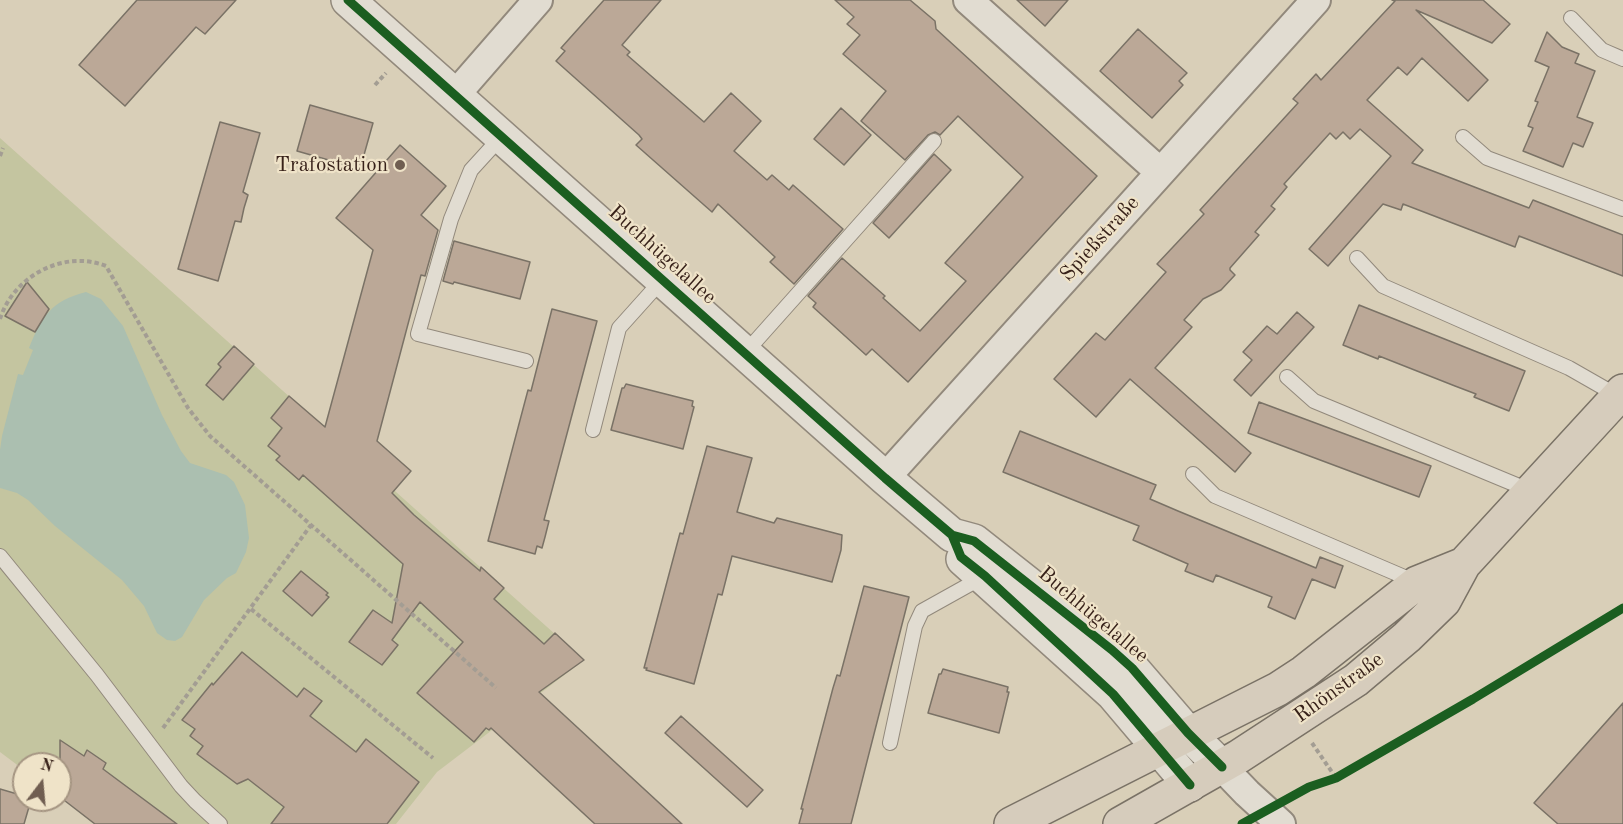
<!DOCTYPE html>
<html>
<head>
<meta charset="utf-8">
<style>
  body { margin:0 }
  #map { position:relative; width:1623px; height:824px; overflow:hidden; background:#d9cfb8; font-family:"Old Standard TT",serif }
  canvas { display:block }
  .north { position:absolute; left:12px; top:752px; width:60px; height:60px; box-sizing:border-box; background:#efe3c8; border:2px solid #a59582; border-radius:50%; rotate:16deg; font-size:16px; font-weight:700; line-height:24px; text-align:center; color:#372119 }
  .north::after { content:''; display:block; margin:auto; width:21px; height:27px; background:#705e51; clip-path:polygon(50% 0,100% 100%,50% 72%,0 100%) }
</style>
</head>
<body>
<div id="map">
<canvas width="1623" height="824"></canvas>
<div class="north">N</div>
</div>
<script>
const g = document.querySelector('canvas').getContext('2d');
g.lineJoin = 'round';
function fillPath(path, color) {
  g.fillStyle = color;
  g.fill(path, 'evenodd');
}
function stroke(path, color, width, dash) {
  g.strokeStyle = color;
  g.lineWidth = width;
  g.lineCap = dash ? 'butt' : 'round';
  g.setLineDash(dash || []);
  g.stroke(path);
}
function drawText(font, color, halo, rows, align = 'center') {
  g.font = font + ' "Old Standard TT",serif';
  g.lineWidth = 4.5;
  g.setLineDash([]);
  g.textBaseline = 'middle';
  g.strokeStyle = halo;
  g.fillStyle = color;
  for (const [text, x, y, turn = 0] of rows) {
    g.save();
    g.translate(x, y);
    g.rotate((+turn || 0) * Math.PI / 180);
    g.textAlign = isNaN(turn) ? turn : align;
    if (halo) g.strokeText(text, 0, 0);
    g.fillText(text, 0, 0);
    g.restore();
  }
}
const green = new Path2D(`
  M0 138 584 660 437 772 396 824H94L60 797V764H24V770L0 752Z`);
const water = new Path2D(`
  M86 292 101 299 123 326 162 415 181 451 190 463 226 475 234 482 245 505 249 538 246 552 236 573 227 578 204 600 182 637 175 641 167 640 157 633 144 606 122 580 55 526 28 500 17 493 0 488V450L2 436 18 374 23 375 33 350 29 348C42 316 51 301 86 292Z`);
const building = new Path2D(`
  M137 0H236L205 34 196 27 125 106 79 65Z
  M604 0H661L622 45 630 52 627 55 704 122 731 93 761 121 734 151 767 180 772 175 789 190 793 185 843 229 794 284 770 262 775 257 718 204 712 212 636 145 642 139 639 135 556 61 565 51 561 48Z
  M835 0H910L935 21 936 29 1097 176 908 382 872 349 866 355 813 307 816 303 808 296 842 258 885 296 883 298 920 331 966 281 945 263 1023 177 958 116 940 135 935 132 928 135 905 160 861 121 886 91 843 54 860 35 847 24 854 17Z
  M1017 0H1068L1045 26Z
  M1392 0H1483L1510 24 1492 43 1416 10 1488 80 1468 101 1422 58 1407 75 1398 67 1367 100 1423 150 1412 163 1529 208 1533 200 1623 235V276L1519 236 1515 247 1403 204 1401 210 1383 204 1328 266 1309 249 1391 156 1360 129 1350 139 1343 132 1336 139 1330 133 1284 184 1287 187 1271 206 1275 209 1255 232 1259 235 1230 268V270L1235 275 1221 290 1203 299 1184 320 1192 327 1155 368 1251 453 1235 472 1130 379 1096 417 1054 379 1096 333 1105 340 1166 272 1157 264 1204 214 1200 210 1298 103 1293 99 1316 74 1321 80 1395 1Z
  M1138 29 1187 73 1179 81 1183 85 1152 118 1100 71Z
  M1547 32 1562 47 1579 54 1575 63 1595 71 1577 117 1593 123 1583 147 1573 143 1563 167 1523 151 1533 128 1528 126 1538 102 1535 101 1549 67 1535 61Z
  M310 105 373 123 360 169 297 151Z
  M841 108 871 135 844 165 814 139Z
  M220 122 260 133 243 192 248 195 244 208 241 222 235 221 218 281 178 269Z
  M400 145 446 186 421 215 438 230 425 276 421 275 377 441 411 471 392 493 414 515 480 571 481 567 504 588 494 599 544 644 555 633 584 660 539 692 682 824H595L491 728 489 730 486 728 474 742 417 693 463 642 420 602 392 640 398 645 382 665 349 642 373 610 392 623 403 564 303 475 299 480 276 460 280 456 268 446 282 428 271 418 289 396 325 427 373 250 336 218Z
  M934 154 951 170 889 238 873 223Z
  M454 241 530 262 520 299 454 282 453 284 443 281Z
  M27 282 49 309 35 332 5 316Z
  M1359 305 1525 371 1509 411 1474 397 1476 394 1455 386 1379 356 1378 359 1343 345Z
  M552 309 597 321 544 520 549 521 545 537 542 548 537 546 535 554 488 541 528 390 531 391Z
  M1297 312 1314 327 1251 396 1234 380 1252 360 1243 352 1267 326 1277 334Z
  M234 346 254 364 223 400 206 385 221 367 218 364Z
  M626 384 693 401 692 406 694 407 683 449 611 430 622 388H624Z
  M1259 402 1431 466 1419 497 1248 433Z
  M1020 431 1156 485 1150 499 1178 511 1316 568 1320 557 1343 566 1335 588 1312 579 1295 619 1268 607 1272 597 1216 575 1213 582 1185 571 1188 564 1133 540 1139 526 1003 472Z
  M707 446 752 458 737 512 774 523 777 518 842 535 841 550 832 582 732 556 722 595 718 594 694 684 646 670 647 668H644L680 533 683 534Z
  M301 571 328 593 326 595 329 597 312 616 283 591Z
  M864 586 909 597 851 824H799L803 809H801L833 688 837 675 840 676Z
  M242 652 297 697 304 688 322 701 310 716 356 752 366 739 419 782 387 824H271L284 807 248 779 237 784 197 754 203 746 190 736 195 729 182 720 212 683 213 685Z
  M943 669 1008 687 1007 692H1009L999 733 928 713 939 674H941Z
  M1623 703V824H1558L1534 803Z
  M681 716 763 790 747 807 665 733Z
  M60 740 84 756 87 750 106 763 103 769 177 824H95L60 797Z
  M0 789 24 796V800H31L24 824H0Z`);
const path = new Path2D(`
  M375 85 386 73
  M0 156 3 148
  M0 319C13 277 63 249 106 266L188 408 210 436 496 688
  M251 609 433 758
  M163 728 311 525
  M1312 743 1336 778`);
const service = new Path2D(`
  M1571 18 1602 50 1623 59
  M502 136 471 170 451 219 418 334 526 361
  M1463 137 1487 158 1623 209
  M1357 258 1383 286 1569 368 1618 396
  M745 353 934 141
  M1287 377 1314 401 1531 491
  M593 430 619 328 663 279
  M1193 474 1215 496 1416 582
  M0 556 97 675 181 786 195 801 220 824
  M890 743 915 626 922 611 983 577`);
const minor = new Path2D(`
  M968 0 1160 172
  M456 94 538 0
  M885 478 1316 0
  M1222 767 1247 793 1281 824`);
const tertiary = new Path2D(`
  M348 0 885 478 952 535 974 541 1112 650 1132 668 1188 733 1222 767
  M963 559 1113 694 1190 785`);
const primary = new Path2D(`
  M1011 824 1278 689 1304 672 1417 583 1464 564
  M1120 824 1238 757 1356 680 1407 637 1444 601 1464 564 1623 391`);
const cycleway = new Path2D(`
  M348 0 885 478 952 535 974 541 1112 650 1132 668 1188 733 1222 767
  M952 535 961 557 985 576 1113 694 1190 785
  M1242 824 1309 787 1336 778 1473 699 1623 608`);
const markers = [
  [400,165,6,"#705e51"]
];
const poiNames = [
  ["Trafostation",388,165]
];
const streetNames = [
  ["Spießstraße",1100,239,-48],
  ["Buchhügelallee",662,255,42],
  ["Buchhügelallee",1093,615,40],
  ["Rhönstraße",1339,688,-36]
];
fillPath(green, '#c4c5a0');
fillPath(water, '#abbfb0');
fillPath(building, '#bba897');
stroke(building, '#7a7266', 1.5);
stroke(service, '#92897c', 16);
stroke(minor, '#92897c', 32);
stroke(tertiary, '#92897c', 36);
stroke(primary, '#7a7266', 36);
stroke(path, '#a39d93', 4, [4.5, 3]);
stroke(service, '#e1dcd1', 14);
stroke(minor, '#e1dcd1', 28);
stroke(tertiary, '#e1dcd1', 33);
stroke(primary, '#d6ccbc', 33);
stroke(cycleway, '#1b5e20', 9);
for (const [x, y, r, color] of markers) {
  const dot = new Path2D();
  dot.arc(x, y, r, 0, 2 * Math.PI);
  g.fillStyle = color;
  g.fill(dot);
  stroke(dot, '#efe3c8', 2);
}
drawText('21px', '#372119', '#efe3c8', poiNames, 'right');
drawText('21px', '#372119', '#efe3c8', streetNames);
</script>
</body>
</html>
